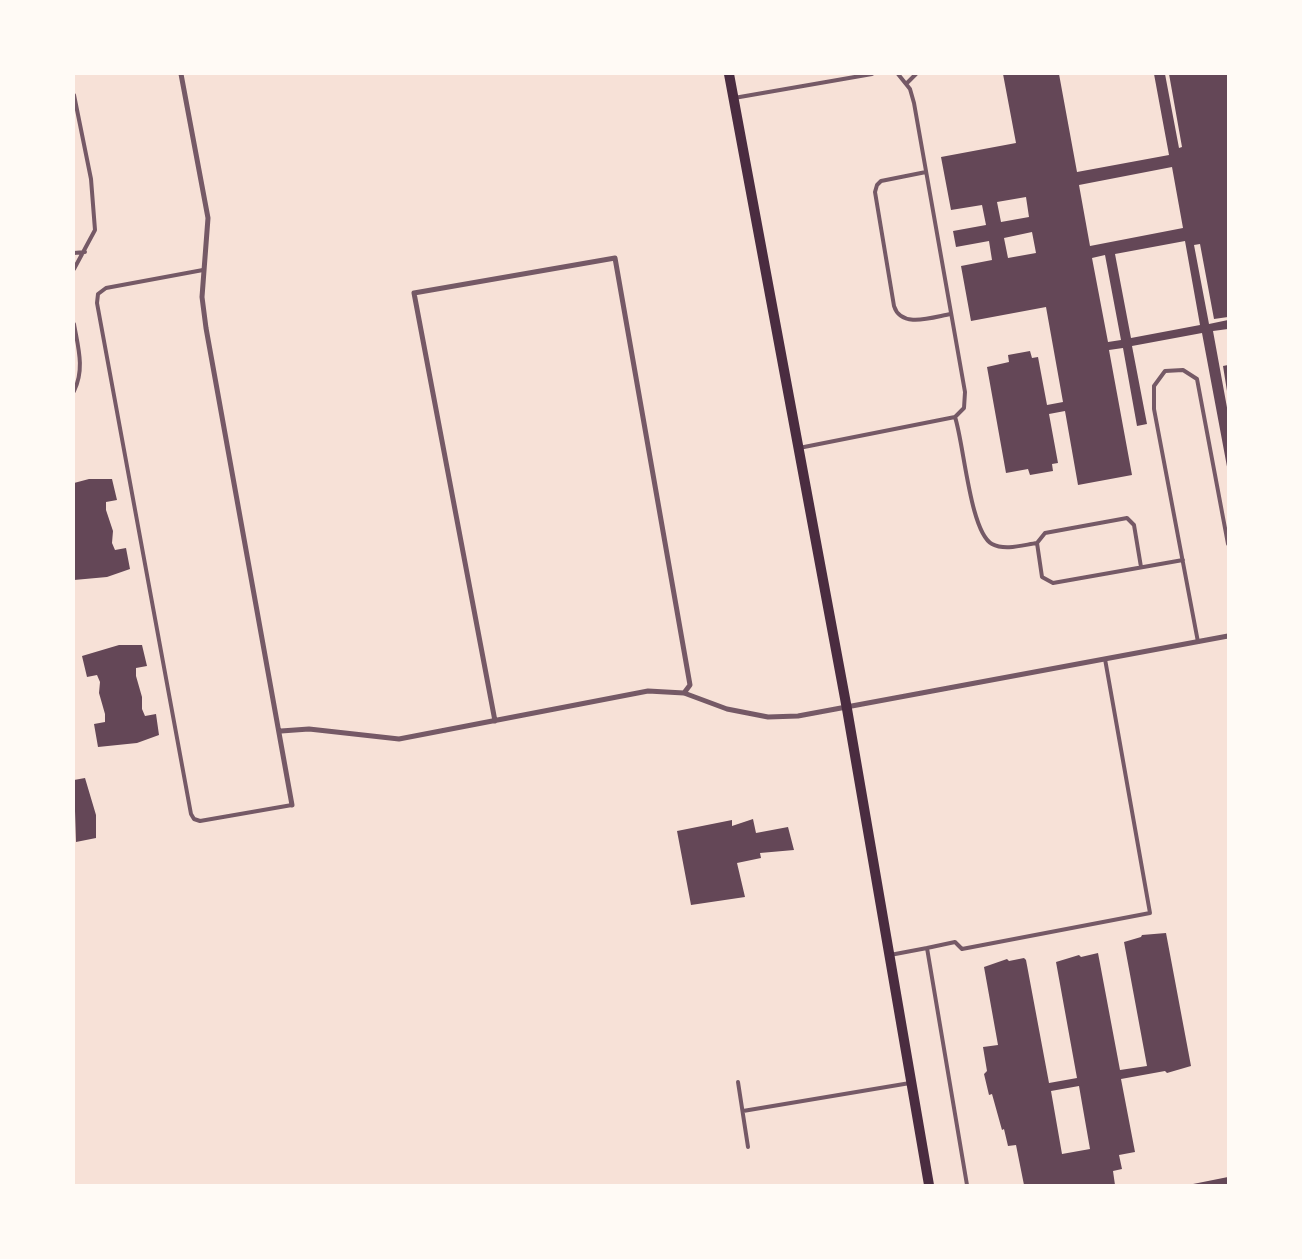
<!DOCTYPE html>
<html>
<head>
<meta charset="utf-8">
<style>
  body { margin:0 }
  #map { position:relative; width:1302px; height:1259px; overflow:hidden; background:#f7e1d7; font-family:"Public Sans",sans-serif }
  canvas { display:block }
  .frame { position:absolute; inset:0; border:75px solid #fffaf5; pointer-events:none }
</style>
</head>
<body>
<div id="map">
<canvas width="1302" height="1259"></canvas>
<div class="frame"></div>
</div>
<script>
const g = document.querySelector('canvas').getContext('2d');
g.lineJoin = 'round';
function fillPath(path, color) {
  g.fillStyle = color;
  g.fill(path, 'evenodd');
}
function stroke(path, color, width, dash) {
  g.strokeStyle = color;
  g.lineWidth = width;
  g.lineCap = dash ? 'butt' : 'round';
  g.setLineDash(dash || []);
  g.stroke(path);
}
const building = new Path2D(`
  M1003 74H1059L1077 172 1169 155 1154 74H1165L1179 148 1182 147 1169 74H1228V317L1214 319 1200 244 1194 245 1209 324 1228 320V329L1213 331 1228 413V472L1202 333 1132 346 1147 424 1137 426 1123 348 1109 350 1132 475 1078 485 1065 411 1049 414 1058 463 1052 464 1053 471 1030 475 1028 469 1006 473 987 367 1009 362 1008 355 1030 351 1032 358 1038 357 1047 405 1063 402 1046 307 971 321 961 266 992 260 989 241 956 247 953 231 986 225 982 205 951 210 941 157 1016 143ZM1172 167 1183 228 1090 246 1079 185ZM1026 197 1029 217 1001 222 997 202ZM1032 232 1036 253 1008 258 1004 238ZM1185 241 1200 325 1131 338 1115 254ZM1105 255 1121 340 1108 342 1092 258Z
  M1228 365V391H1227L1223 366Z
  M89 479H112L117 500 106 502V510L113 531 112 543 115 550 126 548 130 569 107 577 74 580V483Z
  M119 645H142L147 666 136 668V676L142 697V709L145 716 156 714 159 735 137 743 98 747 94 724 105 722V714L99 693 100 682 97 675 87 677 82 656Z
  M85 778 96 815V838L76 842 74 780Z
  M753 819 756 833 788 827 794 850 760 853 761 858 737 863 745 897 691 905 677 831 732 820V826Z
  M1166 933 1191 1066 1167 1073 1165 1071 1121 1079 1135 1152 1119 1155 1122 1169 1113 1171 1115 1185H1024L1016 1145 1008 1146 1004 1129 1002 1130 992 1094 989 1095 984 1074 987 1071 983 1047 998 1045 984 967 1007 959 1009 961 1024 958 1026 960 1049 1083 1077 1078 1056 962 1079 955 1081 957 1098 953 1120 1070 1147 1066 1124 942 1141 937 1142 935ZM1079 1086 1090 1149 1062 1154 1051 1091Z
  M1228 1177V1185H1193V1184Z`);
const service = new Path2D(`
  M907 83 916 74
  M74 95 91 179 95 230 74 269
  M734 98 872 74
  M926 172 881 181 877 185 875 192 894 306C901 329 933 317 951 314
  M74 253 85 252
  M203 270 106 288 98 294 97 303 191 814 194 819 200 821 292 805
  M74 324C78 347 85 369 74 391
  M955 417C964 444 970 532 992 544 1005 551 1023 545 1037 543
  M799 448 955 417 964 408 965 392 914 103 910 89 898 74
  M1141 567 1134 525 1127 518 1045 533 1037 543 1042 577 1053 583 1183 560
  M1198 642 1154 409V386L1165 371 1183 370 1197 379 1228 544
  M927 948 955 942 962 949 1150 913 1105 659
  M890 955 927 948 967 1185
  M738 1082 748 1147
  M743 1111 910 1083`);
const minor = new Path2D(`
  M181 74 208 218 202 297 206 328 292 805
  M495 721 414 293 615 258 690 685 684 693
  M281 731 309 729 399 739 648 691 684 693 727 709 768 717 798 716 1228 636`);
const secondary = new Path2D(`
  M729 74 847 709 929 1185`);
fillPath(building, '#644757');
stroke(service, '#755966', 4);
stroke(minor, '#755966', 5);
stroke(secondary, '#4a2c40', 10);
</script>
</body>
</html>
